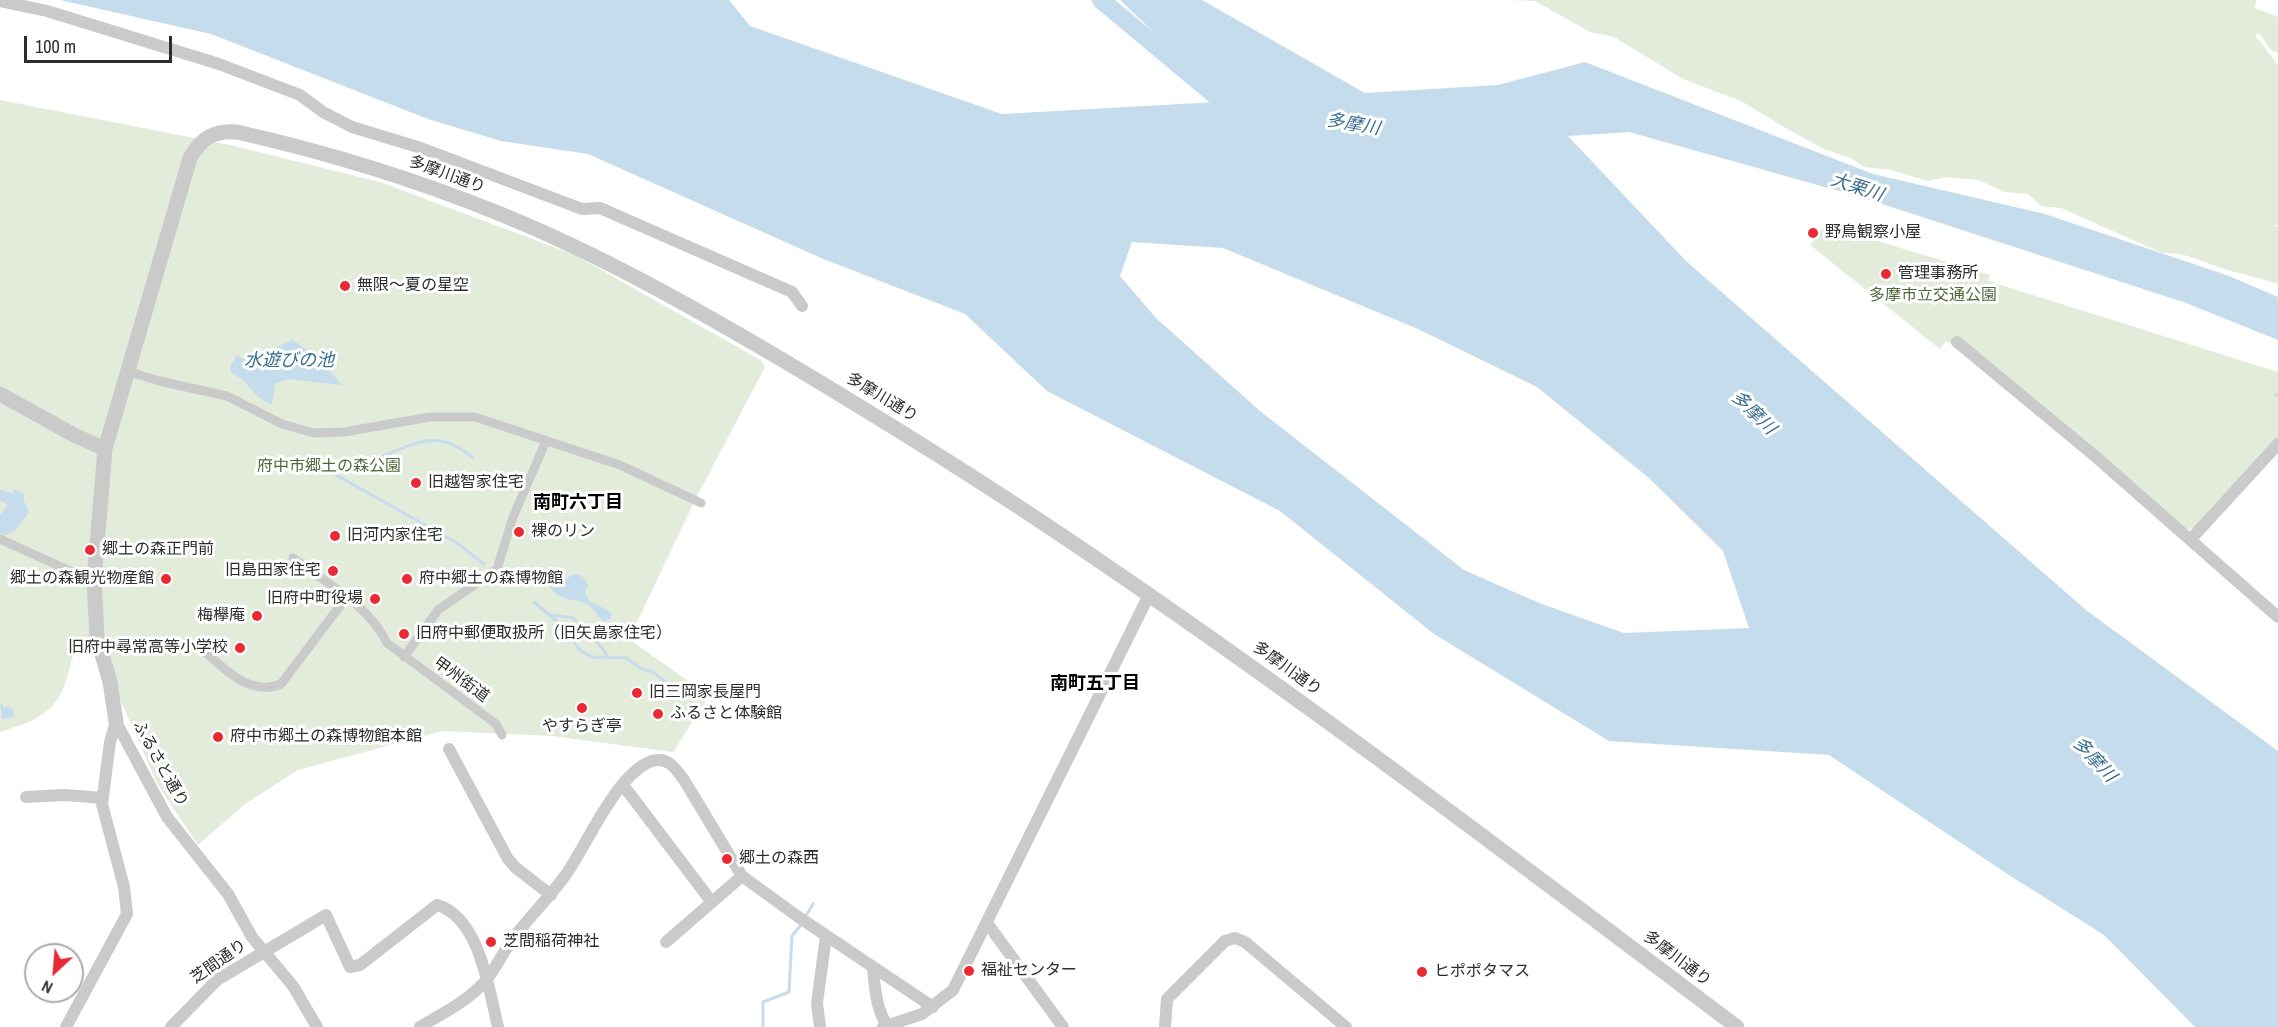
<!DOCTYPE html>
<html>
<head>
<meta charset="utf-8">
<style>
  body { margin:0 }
  #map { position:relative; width:2278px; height:1027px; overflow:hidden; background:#fff; font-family:"Archivo Narrow",sans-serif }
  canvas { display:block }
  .north { position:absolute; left:24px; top:943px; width:60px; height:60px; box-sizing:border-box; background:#fff; border:2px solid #ababab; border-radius:50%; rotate:206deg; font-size:16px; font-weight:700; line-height:24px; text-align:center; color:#2d2d2d }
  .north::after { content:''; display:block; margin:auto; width:21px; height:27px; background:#e92a35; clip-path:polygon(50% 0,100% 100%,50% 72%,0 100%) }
  .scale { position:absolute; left:24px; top:36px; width:148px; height:27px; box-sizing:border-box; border:3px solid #2d2d2d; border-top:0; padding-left:8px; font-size:18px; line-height:21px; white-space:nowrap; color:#2d2d2d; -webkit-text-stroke:4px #fff; paint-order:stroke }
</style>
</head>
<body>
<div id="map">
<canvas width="2278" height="1027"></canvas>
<div class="north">N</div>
<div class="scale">100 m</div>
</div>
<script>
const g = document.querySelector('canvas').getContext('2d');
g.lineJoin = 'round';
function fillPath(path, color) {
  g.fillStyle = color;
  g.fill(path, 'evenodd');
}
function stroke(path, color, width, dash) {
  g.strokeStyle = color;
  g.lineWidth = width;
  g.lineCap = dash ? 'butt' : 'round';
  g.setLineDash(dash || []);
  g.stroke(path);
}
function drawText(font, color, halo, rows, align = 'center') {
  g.font = font + ' "Archivo Narrow","Noto Sans JP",sans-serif';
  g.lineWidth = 6;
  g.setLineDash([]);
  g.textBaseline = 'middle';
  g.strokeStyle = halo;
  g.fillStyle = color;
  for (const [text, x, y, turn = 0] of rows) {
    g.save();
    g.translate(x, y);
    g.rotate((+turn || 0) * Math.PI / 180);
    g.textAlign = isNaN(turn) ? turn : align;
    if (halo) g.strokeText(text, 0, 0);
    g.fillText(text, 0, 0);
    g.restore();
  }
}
const green = new Path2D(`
  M1511 0H2256L2255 8 2278 17V53L2271 50 2259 33 2255 35 2278 65V225H2274L2278 227V284C2263 279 2247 275 2231 271 2207 264 2188 252 2162 253L2061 208 2041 206 2028 194 2005 192 1978 180 1947 177 1928 181 1891 170 1864 167 1851 158 1826 150 1789 130 1741 101 1683 79 1614 37 1590 32 1535 1Z
  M0 100 230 145 380 182 575 255 762 361 765 367 694 502 629 639 709 696 673 752 552 736 442 731 298 770 245 804 198 845 158 785 115 688 104 643H76C62 701 60 714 0 732Z
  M1825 225 1990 275 1988 281 2278 372V442L2195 527 2188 530 1954 346 1946 341 1940 349 1810 245Z`);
const water = new Path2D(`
  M60 0H729L750 26 1002 114 1234 101 1162 40 1120 0H1202L1365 93 1498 85 1585 62 1873 174 2045 214 2229 276 2278 297V340L2186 303 1864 198 1629 132 1568 136 1686 261 2086 610 2278 751V1027H2195L2104 935 2009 875 1829 755 1609 741 1434 634 1280 511 1047 391 965 314 821 258 588 154 501 141 428 119 211 34ZM1132 242 1223 248 1418 329 1537 387 1649 478 1723 551 1749 628 1624 633 1539 603 1464 570 1260 411 1156 318 1120 276Z
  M293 340 323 362 342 385 288 379 275 384 272 404C253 399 249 380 231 373V365L237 355 249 362 264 358 268 351Z
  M15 489 24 494V501L29 512 16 530 4 536 0 533V515L8 505 0 500V490L12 493Z
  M574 574C582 574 585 578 588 585L585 593C589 606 604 605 612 614L610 619 604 621C598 617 595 612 591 607 579 596 560 605 549 585L551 581H562Z
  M0 702 4 708 10 707 14 711V717L2 719Z`);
const stream = new Path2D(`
  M2276 395H2278
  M370 461C412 446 436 425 473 458
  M313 462 457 543 484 564
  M534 602 559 623 581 651 592 657 626 658 640 668 653 672 667 683 675 697
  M552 615 573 618 604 650 607 657
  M807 914 813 904
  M763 1027V1002L789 992 792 936 800 926`);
const river = new Path2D(`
  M1101 0 1222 101 1245 106`);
const pedestrian = new Path2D(`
  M127 371 159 381 227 396 282 424 314 433 344 432 430 417H475L620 465 701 503
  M0 539 90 580
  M293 558C326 583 369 605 387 643L496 724 502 735
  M197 645C221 665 248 698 281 684L346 598
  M404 657 438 610 497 569 513 517 546 441`);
const minor = new Path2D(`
  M0 1 47 11 219 64 300 95 323 112 352 127 421 148 582 209 600 208 792 292 802 306
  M1957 342 2096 457 2278 617
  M2191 539 2278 444
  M116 722 167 817 228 894 252 937 293 986 317 1027
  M449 749 508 859 516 868 551 895
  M623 785 711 901
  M26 797 65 795 103 798
  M987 923 1063 1027
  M666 942 742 876
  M873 968C875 989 876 1009 888 1027
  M66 1027 127 914 124 887 102 804 110 742 116 722
  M171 1027 217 980 326 915 350 967 360 965 437 905C480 917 489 991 498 1027
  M420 1027C443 1013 470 1000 487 979 496 967 503 953 512 940 529 917 550 897 567 873 587 844 617 773 652 761 668 756 676 769 684 780L742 876 797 916 933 1007
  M820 1027 817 1003 826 936
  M883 1027 922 1014 953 990 1149 595
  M1165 1027 1167 999 1225 941 1235 938 1245 942 1346 1027`);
const tertiary = new Path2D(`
  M0 394 74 435 105 449
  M116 722 110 682 97 637 94 580 105 449 190 158C201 138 214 130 237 132 326 152 414 179 498 213 597 253 689 305 781 359 880 418 977 478 1073 543 1300 696 1518 862 1737 1027`);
const markers = [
  [1813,233,6,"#e92a35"],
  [1886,274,6,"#e92a35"],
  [345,286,6,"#e92a35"],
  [416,483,6,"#e92a35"],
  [519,532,6,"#e92a35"],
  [335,536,6,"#e92a35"],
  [90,550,6,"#e92a35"],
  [333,571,6,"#e92a35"],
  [166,579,6,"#e92a35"],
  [407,579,6,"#e92a35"],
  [375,599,6,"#e92a35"],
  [257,616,6,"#e92a35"],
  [404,634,6,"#e92a35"],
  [240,648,6,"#e92a35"],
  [637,693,6,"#e92a35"],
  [582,708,6,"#e92a35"],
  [658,714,6,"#e92a35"],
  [218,737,6,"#e92a35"],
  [727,859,6,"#e92a35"],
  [491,942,6,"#e92a35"],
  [969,971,6,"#e92a35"],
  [1422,972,6,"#e92a35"]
];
const streetNames = [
  ["多摩川通り",447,175,20],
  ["多摩川通り",882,398,31],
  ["多摩川通り",1287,669,36],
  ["甲州街道",461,680,36],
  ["ふるさと通り",160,764,61],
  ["多摩川通り",1677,959,37],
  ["芝間通り",219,962,-35]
];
const poiNames = [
  ["野鳥観察小屋",1825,233],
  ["管理事務所",1898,274],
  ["無限～夏の星空",357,286],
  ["旧越智家住宅",428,483],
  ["裸のリン",531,532],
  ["旧河内家住宅",347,536],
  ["郷土の森正門前",102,550],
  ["旧島田家住宅",321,571,"right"],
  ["郷土の森観光物産館",154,579,"right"],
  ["府中郷土の森博物館",419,579],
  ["旧府中町役場",363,599,"right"],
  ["梅欅庵",245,616,"right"],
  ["旧府中郵便取扱所（旧矢島家住宅）",416,634],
  ["旧府中尋常高等小学校",228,648,"right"],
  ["旧三岡家長屋門",649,693],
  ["ふるさと体験館",670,714],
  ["やすらぎ亭",582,727,"center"],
  ["府中市郷土の森博物館本館",230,737],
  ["郷土の森西",739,859],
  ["芝間稲荷神社",503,942],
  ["福祉センター",981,971],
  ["ヒポポタマス",1434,972]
];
const parkNames = [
  ["多摩市立交通公園",1933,296],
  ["府中市郷土の森公園",329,467]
];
const waterNames = [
  ["多摩川",1353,125,10],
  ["大栗川",1857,188,18],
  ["水遊びの池",289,361],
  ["多摩川",1753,413,44],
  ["多摩川",2094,760,47]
];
const neighbourhoodNames = [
  ["南町六丁目",578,503],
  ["南町五丁目",1095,684]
];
fillPath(green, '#e3ebda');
fillPath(water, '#c5dcec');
stroke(stream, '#c5dcec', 3);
stroke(river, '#c5dcec', 18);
stroke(pedestrian, '#cacaca', 9);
stroke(minor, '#cacaca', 12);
stroke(tertiary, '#cacaca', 15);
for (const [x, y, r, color] of markers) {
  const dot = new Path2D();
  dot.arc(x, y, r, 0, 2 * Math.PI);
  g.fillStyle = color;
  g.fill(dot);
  stroke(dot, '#fff', 2);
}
drawText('16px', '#2d2d2d', '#fff', streetNames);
drawText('16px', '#2d2d2d', '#fff', poiNames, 'left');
drawText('16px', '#4f6939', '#fff', parkNames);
drawText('italic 18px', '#396d90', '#fff', waterNames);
drawText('bold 18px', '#000', '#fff', neighbourhoodNames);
</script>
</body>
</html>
